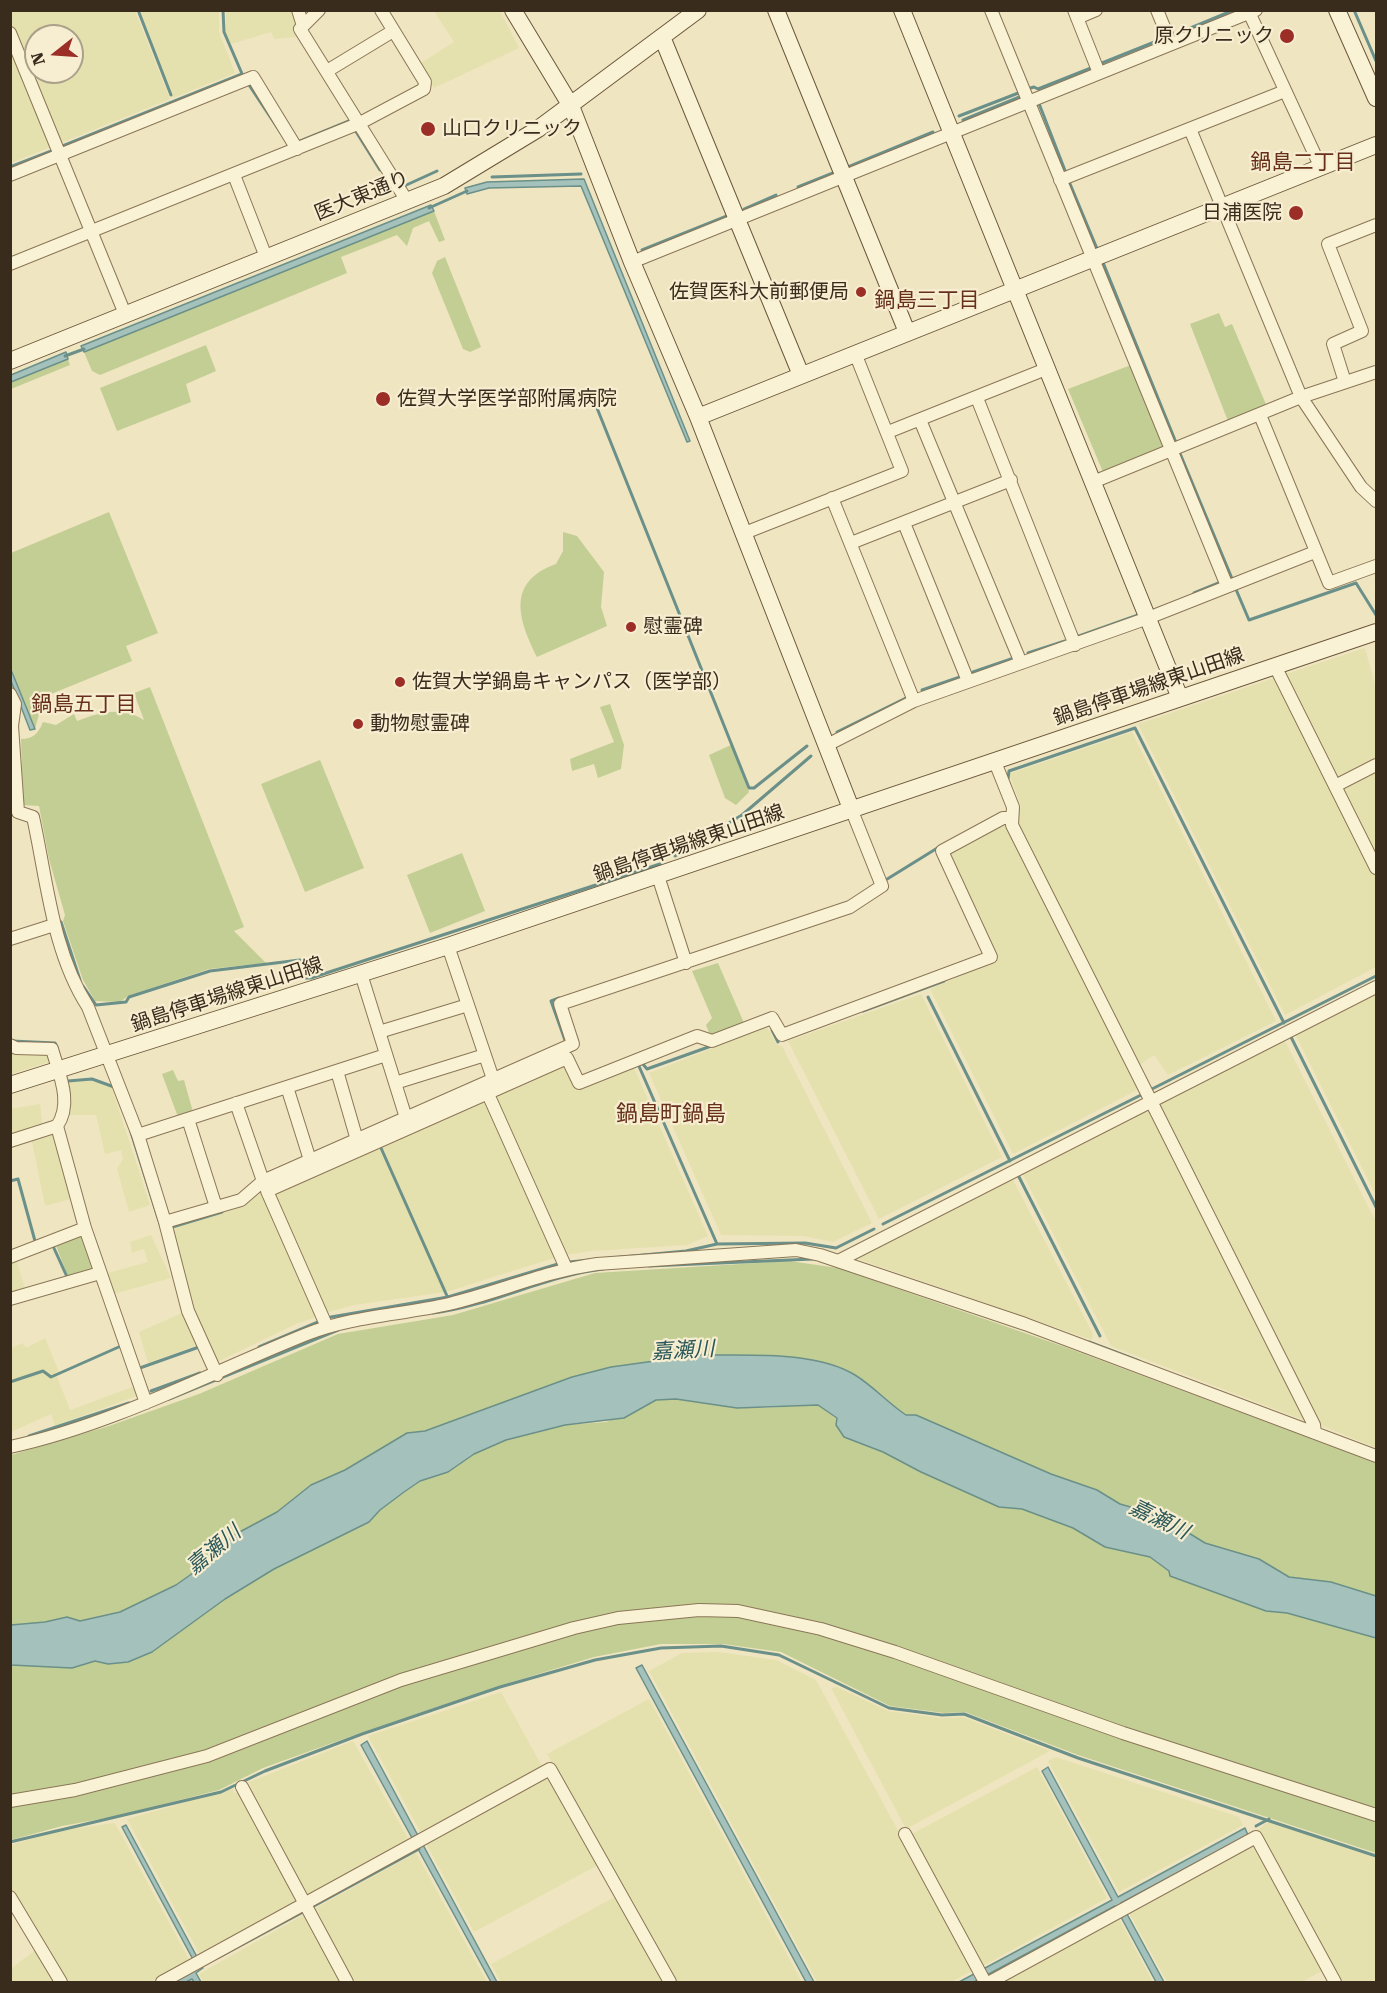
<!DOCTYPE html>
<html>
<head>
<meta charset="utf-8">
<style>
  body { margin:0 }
  #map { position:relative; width:1387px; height:1993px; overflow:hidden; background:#efe5c1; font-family:"Roboto Serif",serif }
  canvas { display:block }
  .frame { position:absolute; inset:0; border:12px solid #392c1d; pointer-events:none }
  .north { position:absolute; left:24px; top:24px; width:60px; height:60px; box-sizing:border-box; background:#f7eed1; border:2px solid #aba089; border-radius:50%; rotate:253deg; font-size:16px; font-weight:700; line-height:24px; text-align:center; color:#392c1d }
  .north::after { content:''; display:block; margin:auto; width:21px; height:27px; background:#9b2e26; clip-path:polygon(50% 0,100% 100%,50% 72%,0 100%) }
</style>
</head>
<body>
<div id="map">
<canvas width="1387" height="1993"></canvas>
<div class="frame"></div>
<div class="north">N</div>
</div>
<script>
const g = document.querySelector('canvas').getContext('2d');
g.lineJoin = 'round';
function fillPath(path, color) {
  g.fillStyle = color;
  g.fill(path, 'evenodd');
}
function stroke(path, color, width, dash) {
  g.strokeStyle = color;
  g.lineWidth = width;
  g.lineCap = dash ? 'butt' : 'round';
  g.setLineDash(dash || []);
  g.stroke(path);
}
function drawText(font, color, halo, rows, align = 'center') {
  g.font = font + ' "Roboto Serif","Noto Sans JP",serif';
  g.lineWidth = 4.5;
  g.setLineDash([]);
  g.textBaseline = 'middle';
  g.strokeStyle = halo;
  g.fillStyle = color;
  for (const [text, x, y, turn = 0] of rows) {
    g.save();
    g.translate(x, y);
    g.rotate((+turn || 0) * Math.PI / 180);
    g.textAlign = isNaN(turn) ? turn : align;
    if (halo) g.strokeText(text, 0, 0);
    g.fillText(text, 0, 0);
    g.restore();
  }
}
const farmland = new Path2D(`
  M11 11H135L170 99 11 163ZM36 36H72V72H36Z
  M139 11H219V32L235 73 173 98Z
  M226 11H296L297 37 274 39 271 32 231 44 226 33Z
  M434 11H500L519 48 434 88 419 64 454 42Z
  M1365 648 1376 688V761L1336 781 1283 675Z
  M1277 677 1376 875V967L1285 1015 1138 724Z
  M1132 732 1276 1021 1168 1075 1154 1055 1138 1066 1015 820 1021 806 1009 774Z
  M1376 770V859L1341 788Z
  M1006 822 1141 1088 1013 1154 930 989 999 959 949 852Z
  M1376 993V1196L1295 1034Z
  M921 994 1002 1157 879 1219 788 1041Z
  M767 1027 777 1045 782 1046 872 1223 833 1242 803 1236 721 1235 649 1073Z
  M1284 1039 1376 1222V1448L1320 1425 1157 1104Z
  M11 1050 48 1053 49 1062 11 1074Z
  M565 1063 577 1091 634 1068 708 1236 687 1245 592 1251 565 1255 493 1095Z
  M91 1081 111 1086 150 1205 129 1212 117 1169 123 1159 121 1150 105 1154 96 1115H68V1082Z
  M486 1098 557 1257 446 1292 354 1305 325 1313 271 1192Z
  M40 1104 43 1132 55 1129 74 1198 45 1206 30 1132 11 1139 10 1109Z
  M1150 1106 1305 1415 1303 1420 1111 1346 1021 1171Z
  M1011 1176 1093 1334 1092 1340 852 1257Z
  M263 1191 319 1316 296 1324 215 1363 192 1311 169 1229 243 1207Z
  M151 1235 171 1278 110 1295 104 1274 148 1262 144 1249 132 1253 130 1242Z
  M15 1256 26 1292 10 1297V1258Z
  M182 1313 198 1345 148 1363 139 1332Z
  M45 1338 59 1372 56 1374 70 1410 135 1386 139 1395 55 1426 51 1414 11 1432V1348L23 1343 26 1348Z
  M719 1652 776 1660 816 1680 974 1970 951 1982H817L649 1671 682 1653Z
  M837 1687 888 1711 941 1718 963 1717 1050 1751 906 1829 831 1688Z
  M501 1692 543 1768 421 1833 368 1736Z
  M649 1699 802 1982H675L547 1754Z
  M353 1741 409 1840 305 1897 248 1790 251 1787 249 1782Z
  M1056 1757 1239 1817 1243 1825 1119 1892 1048 1761Z
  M1037 1767 1107 1898 981 1967 910 1835Z
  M547 1775 598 1865 474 1932 425 1842Z
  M233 1789 234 1793H241L299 1900 200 1955 127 1819Z
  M1270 1821 1376 1858V1982H1340L1257 1830Z
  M115 1823 190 1961 151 1982H65L11 1891 10 1845 63 1830Z
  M1255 1842 1324 1970 1301 1982H1167L1128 1911Z
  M416 1853 487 1982H351L312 1910Z
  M615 1897 663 1982H501L491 1964Z
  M305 1914 342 1982H203L199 1974Z
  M1118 1917 1153 1982H997Z
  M37 1949 57 1982H11L10 1969Z`);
const green = new Path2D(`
  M434 211 445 240 439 242 429 221 413 228 407 246 397 235 341 257 347 273 100 375 92 371 84 352Z
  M445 257 481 347 470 352 463 349 432 273 437 261Z
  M1219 313 1225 327 1232 324 1268 409 1228 421 1190 324Z
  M206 345 216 371 186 384 191 402 117 431 100 388Z
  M68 359 70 365 11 389V382Z
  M1131 365 1165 448 1103 472 1068 389Z
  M109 512 158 633 126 646 132 661 34 701 39 714 35 729 11 667V553Z
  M563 532 577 536 604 572 601 607 607 626 537 657C518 619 506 582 556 564L563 551Z
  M150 687 244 927 234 931 266 963 209 969 128 996 120 1002 95 1001 83 980 63 921 65 915 49 859 39 806 23 805 21 739C33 739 38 734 43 722L56 725 74 714 77 721C100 712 122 706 144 720L134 693Z
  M610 704 624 745 621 769 598 778 594 764 572 771 570 759 614 742 600 707Z
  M731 745 749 792 736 805 725 798 709 755Z
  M320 760 364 868 305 892 261 784Z
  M462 853 485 911 430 933 407 875Z
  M718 963 744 1023 710 1035 706 1025 712 1018 692 971Z
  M173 1070 178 1081 184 1080 193 1112 178 1117 162 1074Z
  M84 1232 96 1270 68 1277 55 1243Z
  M789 1261 838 1268 1065 1347 1376 1463V1596L1331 1582 1289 1577 1259 1559 1205 1543 1179 1527 1141 1510 1120 1504 1097 1490 1051 1474 916 1415H906L891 1405 733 1356 698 1355 611 1367 572 1377 425 1431 407 1433 345 1470 311 1485 277 1512 234 1535 200 1568 176 1585 120 1612 80 1621 67 1617 45 1622 11 1625V1455L109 1426 199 1394 338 1334 453 1315 595 1273Z
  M676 1399 765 1408 818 1405 883 1452 921 1472 999 1507 1022 1509 1073 1528 1105 1547 1150 1557 1169 1571 1266 1611 1287 1613 1376 1638V1853L1078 1755 965 1712 944 1713 890 1706 781 1652 723 1644H661L594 1657 499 1686 360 1733 263 1768 219 1790 117 1816 62 1826 11 1840V1665L72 1668 95 1661 108 1664 152 1652 225 1599 274 1569 369 1522 380 1510 420 1481 448 1472 473 1454 506 1440 565 1425 606 1422 656 1400Z`);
const water = new Path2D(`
  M584 179 690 441 687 442 581 186 489 188 467 194 465 188 487 182Z
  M431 205 434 211 84 352 81 346Z
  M66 352 68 359 11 382V375Z
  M10 667 35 729 30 730 11 681Z
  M698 1355C744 1356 814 1350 855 1375 873 1386 888 1403 906 1415H916L1051 1474 1097 1490 1120 1504 1141 1510 1179 1527 1205 1543 1259 1559 1289 1577 1331 1582 1376 1596V1638L1287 1613 1266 1611 1170 1576 1169 1571 1150 1557 1105 1547 1073 1528 1022 1509 999 1507 921 1472 883 1452 844 1437 836 1425 837 1418 818 1405 737 1408 676 1399 656 1400 624 1418 565 1425 506 1440 474 1454 448 1472 420 1481 404 1492 380 1510 369 1522 274 1569 225 1599 152 1652 128 1662 108 1664 95 1661 72 1668 11 1665V1625L45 1622 67 1617 80 1621 120 1612 176 1585 200 1568 234 1535 277 1512 311 1485 345 1470 407 1433 425 1431 572 1377 611 1367Z
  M642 1665 814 1982H806L636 1668Z
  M367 1741 497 1982H491L361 1745Z
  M1048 1767 1118 1897 1245 1828 1248 1835 1121 1903 1164 1982H1156L1115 1906 974 1982H959L1112 1900 1042 1771Z
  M126 1825 203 1968 196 1973 201 1982H194L192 1979 186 1982H173L197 1967 122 1827Z`);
const stream = new Path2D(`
  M138 10 171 95
  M223 10 224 32 243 76
  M1354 10 1376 61
  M1176 34 1234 10
  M1102 63 1162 39
  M247 82 289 145
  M1027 89 1034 87 1038 89 1091 68
  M1038 101 1066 173
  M959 116 1021 92
  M963 120 1022 96
  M355 130 380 170
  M298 142 349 121 351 124
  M60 147 242 74
  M10 167 54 150
  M848 167 933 132
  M492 177 581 174
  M1068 179 1098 251
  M402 187 437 171
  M798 187 833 173
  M429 208 467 191
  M744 209 776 195
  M642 250 727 216
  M1102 260 1177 445
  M65 356 84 349
  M589 388 749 788H754L807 746
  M1179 451 1233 581
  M1235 587 1249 620 1356 583 1376 615
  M1194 593 1221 582
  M1079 636 1141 614
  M1028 653 1065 641
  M973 672 1011 659
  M922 690 960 677
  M837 732 906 698
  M1008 779 1009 771 1135 728 1284 1023
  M675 856 742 815 811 756
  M884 881 939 847
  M61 922 80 980
  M83 986 96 1005 126 1002 129 997 210 971 300 960 306 978H311L660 864
  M928 997 1010 1161
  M559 998 551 1001 566 1043
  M863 1011 944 981
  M772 1030 778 1042
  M1291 1037 1376 1207
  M12 1041 55 1043 57 1047
  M642 1063 647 1069 714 1045
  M638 1064 717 1244
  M68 1081 92 1079 114 1087
  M1150 1090 1376 976
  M131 1132 162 1230
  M381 1148 447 1296
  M1018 1175 1100 1336
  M10 1181 18 1179 35 1241
  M883 1224 1143 1094
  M169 1228 222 1212
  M53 1246 68 1279
  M569 1262 686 1251 717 1244 805 1243 836 1248 874 1229
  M649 1266 813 1259
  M433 1313C491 1306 545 1276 603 1269
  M331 1317 448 1297 558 1264
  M1089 1342 1139 1361
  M259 1347 318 1322
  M137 1369 199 1347 200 1350
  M10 1382 43 1371 51 1377 121 1346
  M151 1391 200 1373
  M169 1399 338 1330
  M29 1436 129 1403
  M1256 1826 1269 1819
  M10 1842 221 1792 265 1771 362 1734 500 1687 595 1660 661 1648 721 1646 779 1655 889 1708 942 1715 964 1714 1078 1758 1376 1856
  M312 1907 419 1849
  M219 1957 303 1912`);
const street = new Path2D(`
  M298 10 303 26
  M319 10 300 29 407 201
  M991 10 1227 586
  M1074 10 1099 73
  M1157 10 1171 44
  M1248 10 1321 168
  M1077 18 1096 10
  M10 33 125 314
  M327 71 393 31
  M1190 129 1301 397 1361 487 1376 501
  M10 175 253 77 297 149
  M234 175 266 257
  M1060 180 1285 91
  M632 262 1256 10
  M10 264 360 123 424 89 425 82 381 10
  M1345 382 1333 344 1362 331 1328 244 1376 225
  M977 398 1075 645
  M1260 415 1329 583 1376 566
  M920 420 1021 663
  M888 432 1046 369
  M1093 482 1301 397 1376 372
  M832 498 914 701
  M904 523 968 681
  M742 534 902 471 855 353
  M851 543 1011 480
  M1275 666 1376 868
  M10 694 15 704 12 726 18 812 33 817C47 880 52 951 88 1007L138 1135 165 1222 241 1200 263 1181 573 1044 560 1004 850 907 882 886 852 811
  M827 745 914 701 1148 618 1315 552
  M995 762 1013 807 1012 825 1314 1425 1315 1433
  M1335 786 1376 765
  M658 876 686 963
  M10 939 54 925
  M448 946 493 1079
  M361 974 406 1118
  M379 1032 468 1005
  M10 1045 16 1048 52 1049C59 1074 73 1103 57 1126L85 1228 146 1403
  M337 1071 357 1140
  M395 1083 485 1055
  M287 1087 310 1160
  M488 1094 566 1268
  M236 1103 263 1181
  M188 1119 216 1207
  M138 1135 386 1055
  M10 1141 57 1126
  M165 1222 188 1311 217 1375
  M10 1257 85 1228
  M840 1260 1376 987
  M10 1299 100 1273
  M327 1327 267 1191 567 1058 579 1083 697 1036 712 1041 772 1018 782 1035 991 957 942 851 1003 818H1011
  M10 1447C115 1424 209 1373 307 1334 353 1316 401 1315 449 1304 499 1292 546 1271 597 1264L796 1250 820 1255 1025 1324 1376 1456
  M242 1787 347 1982
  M10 1801 75 1790 207 1756 401 1680 574 1628 618 1618 699 1610 738 1611 821 1629 895 1652 1123 1733 1376 1815
  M905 1834 985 1982
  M10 1897 61 1982
  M162 1982 550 1769 670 1982
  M990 1982 1256 1837 1335 1982`);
const secondary = new Path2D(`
  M513 10 571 106 632 262 698 417 852 811
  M776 10 907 332
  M902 10 1180 698
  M1337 10 1376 98
  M662 37 801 375
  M10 361 444 186 538 129 698 10
  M698 417 1376 145
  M10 1085 448 946 1376 632`);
const markers = [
  [1287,36,8,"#9b2e26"],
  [428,129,8,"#9b2e26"],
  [1296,213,8,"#9b2e26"],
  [861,292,6,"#9b2e26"],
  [383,399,8,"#9b2e26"],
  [631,627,6,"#9b2e26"],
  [400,682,6,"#9b2e26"],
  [358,724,6,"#9b2e26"]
];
const poiNames = [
  ["原クリニック",1274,36,"right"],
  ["山口クリニック",442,129],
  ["日浦医院",1282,213,"right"],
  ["佐賀医科大前郵便局",849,292,"right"],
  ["佐賀大学医学部附属病院",397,399],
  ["慰霊碑",643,627],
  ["佐賀大学鍋島キャンパス（医学部）",412,682],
  ["動物慰霊碑",370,724]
];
const streetNames = [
  ["医大東通り",362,196,-22],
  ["鍋島停車場線東山田線",1149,687,-19],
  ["鍋島停車場線東山田線",689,844,-19],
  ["鍋島停車場線東山田線",227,995,-18]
];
const neighbourhoodNames = [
  ["鍋島二丁目",1303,163],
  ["鍋島三丁目",927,301],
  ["鍋島五丁目",84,705]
];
const waterNames = [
  ["嘉瀬川",683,1351,-3],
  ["嘉瀬川",1159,1520,26],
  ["嘉瀬川",214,1550,-40]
];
const quarterNames = [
  ["鍋島町鍋島",671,1115]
];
fillPath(farmland, '#e5e1ae');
fillPath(green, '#c3ce94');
fillPath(water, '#a4c2bb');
stroke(water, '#6a9089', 1.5);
stroke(stream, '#6a9089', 3);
stroke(street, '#8a7658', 14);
stroke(secondary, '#6b573b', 18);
stroke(street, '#faf2d4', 12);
stroke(secondary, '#faf2d4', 16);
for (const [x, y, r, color] of markers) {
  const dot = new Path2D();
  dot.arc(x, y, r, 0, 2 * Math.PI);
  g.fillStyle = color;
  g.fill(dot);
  stroke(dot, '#f7eed1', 2);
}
drawText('20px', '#392c1d', '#f7eed1', poiNames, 'left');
drawText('20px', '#392c1d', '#f7eed1', streetNames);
drawText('21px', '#67301b', '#f7eed1', neighbourhoodNames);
drawText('italic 21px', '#2b5859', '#f7eed1', waterNames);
drawText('22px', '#67301b', '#f7eed1', quarterNames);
</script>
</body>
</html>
